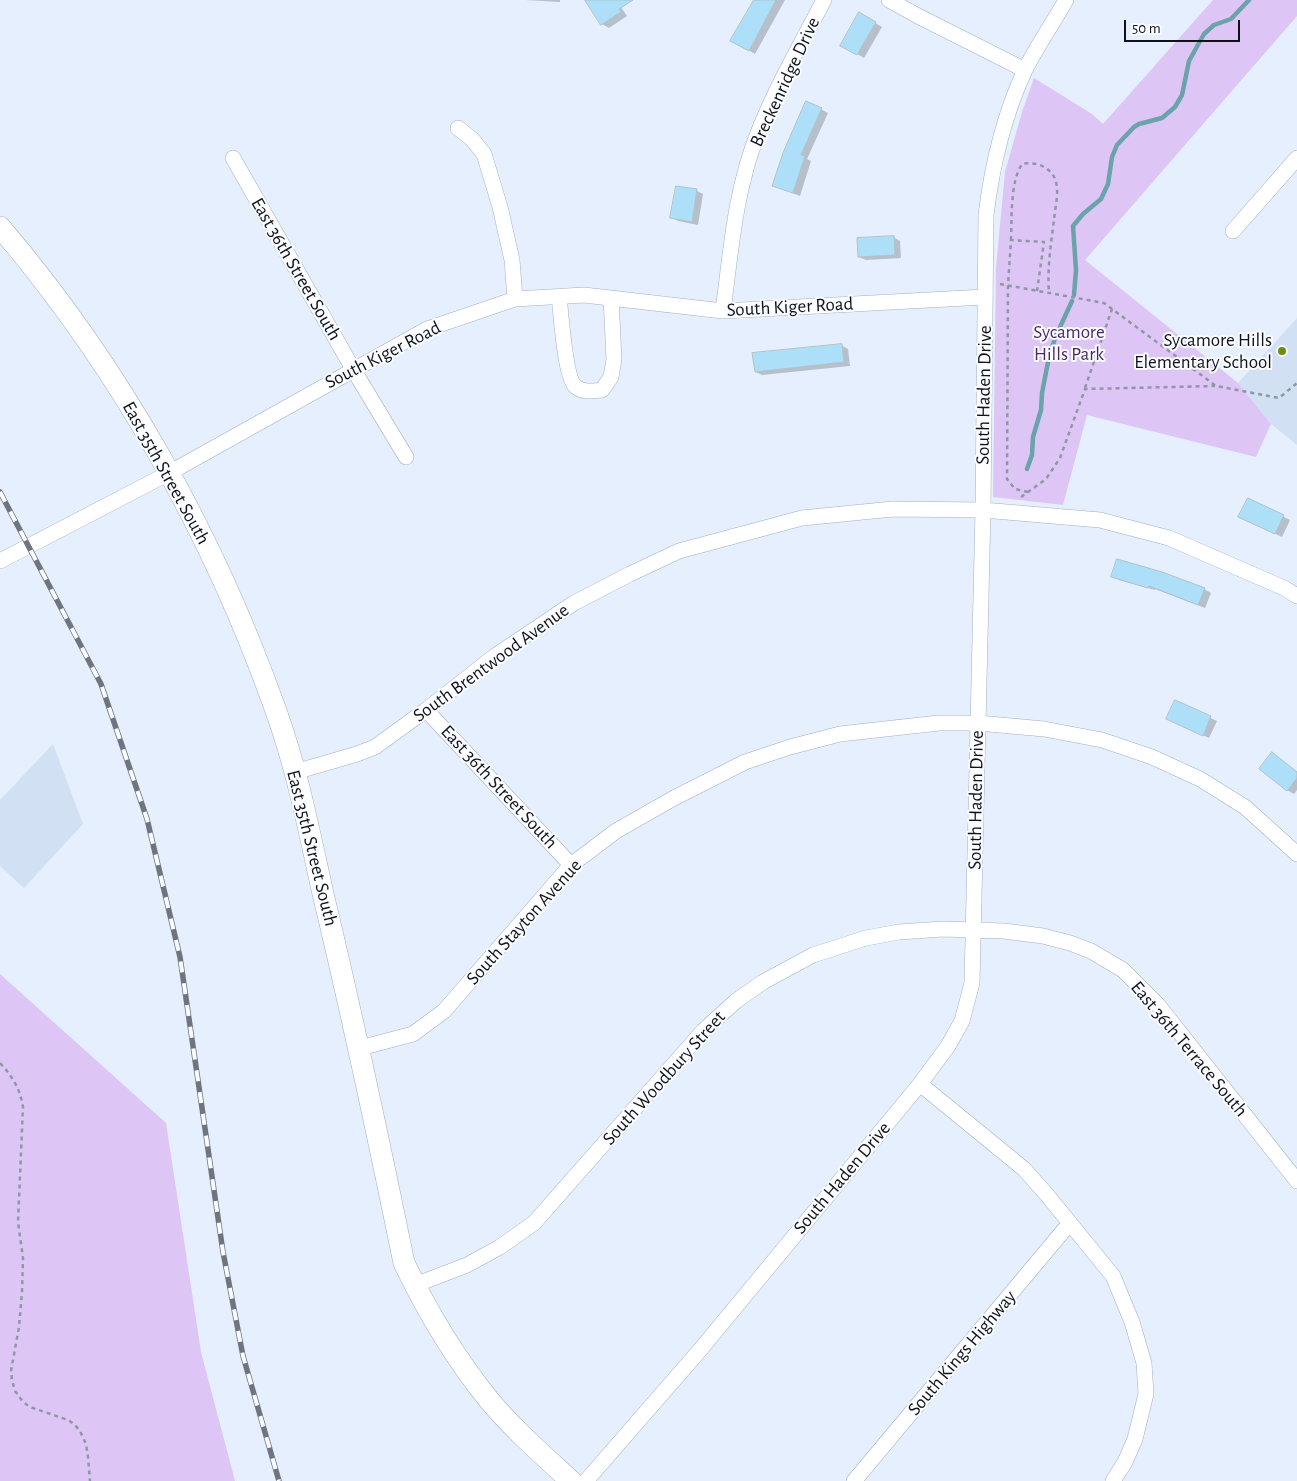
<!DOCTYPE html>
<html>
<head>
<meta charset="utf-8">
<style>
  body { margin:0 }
  #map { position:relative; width:1297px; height:1481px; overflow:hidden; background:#e5effd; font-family:"Alegreya Sans",sans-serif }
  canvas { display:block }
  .scale { position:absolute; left:1124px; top:20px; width:116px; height:22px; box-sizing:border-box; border:2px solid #0f1217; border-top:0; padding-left:6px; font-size:15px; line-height:18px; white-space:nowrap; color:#0f1217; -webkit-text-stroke:4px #fafcff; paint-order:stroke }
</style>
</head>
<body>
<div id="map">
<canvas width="1297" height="1481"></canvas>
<div class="scale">50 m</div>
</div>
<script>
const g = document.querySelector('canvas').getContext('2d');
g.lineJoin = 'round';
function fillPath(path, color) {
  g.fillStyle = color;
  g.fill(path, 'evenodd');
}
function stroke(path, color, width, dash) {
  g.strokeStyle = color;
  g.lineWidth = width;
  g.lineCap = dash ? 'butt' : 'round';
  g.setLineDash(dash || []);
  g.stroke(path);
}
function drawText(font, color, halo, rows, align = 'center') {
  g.font = font + ' "Alegreya Sans",sans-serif';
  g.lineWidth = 4;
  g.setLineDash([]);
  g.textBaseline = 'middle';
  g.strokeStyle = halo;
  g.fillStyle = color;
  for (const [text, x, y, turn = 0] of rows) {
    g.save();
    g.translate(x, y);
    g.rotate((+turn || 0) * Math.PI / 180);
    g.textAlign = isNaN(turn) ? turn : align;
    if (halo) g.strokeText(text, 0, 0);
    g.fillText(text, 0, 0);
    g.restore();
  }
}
const built = new Path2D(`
  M1297 318V445L1271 424 1238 383Z
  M53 744 83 824 24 888 0 866V800Z`);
const green = new Path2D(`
  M1213 0H1297V16L1085 260 1238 383 1271 424 1256 457 1087 415 1063 505 993 497 996 267 1005 172 1022 112 1034 78 1092 114 1103 124Z
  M0 974 166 1123 201 1352 235 1481H0Z`);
const shadow = new Path2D(`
  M525 0H560V2Z
  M586 0H616L627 16 609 28 602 24Z
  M754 0H785L755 54 732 40Z
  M860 14 882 27 864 58 842 45Z
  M807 102 828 113 807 159 811 161 800 196 774 186Z
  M677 187 697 191 703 194 698 225 678 221 671 217Z
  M893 237 900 241 901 258 866 260 859 257Z
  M841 345 848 349 850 366 762 375 756 372Z
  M1248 499 1290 520 1282 537 1246 520Z
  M1113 576 1204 589 1211 593 1205 608 1155 589V590L1119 580Z
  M1175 701 1217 721 1209 738 1174 722Z
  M1273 754 1297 772V790L1294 794 1287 790Z`);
const stream = new Path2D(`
  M1074 295 1076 270 1073 226 1083 214 1101 199 1108 184 1112 157 1117 145 1134 127 1139 124 1162 118 1175 107 1182 95 1189 61 1204 34 1214 25 1231 19 1249 0
  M1027 469 1032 455 1033 437 1041 410 1042 393 1048 362 1055 338 1072 301`);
const building = new Path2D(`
  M585 0H633L619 9 621 12 601 25Z
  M754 0H776L749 51 730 41Z
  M859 12 876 22 857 55 840 46Z
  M806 101 822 108 801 155 805 156 793 193 772 186 783 153Z
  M676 186 697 189 692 222 670 218Z
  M894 236 895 255 858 257 857 238Z
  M842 344 844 362 755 372 752 353Z
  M1248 498 1284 515 1275 534 1238 517Z
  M1117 559 1162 572 1205 588 1198 605 1149 586 1148 588 1111 577Z
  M1175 700 1211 716 1203 736 1166 719Z
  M1272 752 1297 772V778L1287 791 1259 769Z`);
const path = new Path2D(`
  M1011 240C1012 218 1010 182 1022 164 1036 161 1052 167 1056 182 1059 194 1055 208 1054 220 1051 244 1047 268 1049 293
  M1000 284 1104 303 1216 386 1279 398 1297 383
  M1085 388 1112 309
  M1028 492 1015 489 1007 479 1008 285 1011 240 1044 242 1037 291
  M1021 497 1046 479 1060 458 1085 389 1215 386
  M0 1063C13 1077 20 1089 23 1107L18 1222 23 1258 22 1292 19 1327 11 1371 12 1380 15 1391 23 1402 30 1407 68 1420 74 1424 80 1431 86 1444 88 1457 90 1481`);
const street = new Path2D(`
  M889 0 918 16 1025 70
  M458 128 472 139 484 154 500 207 512 260 515 299
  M233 158 353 369 406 457
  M1233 231 1297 158
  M559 296C561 313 565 379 576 387 584 393 593 391 602 390L611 377 614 359 611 298
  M723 311C731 251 735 190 758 133 776 87 801 44 824 0
  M0 561 169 473 427 329 515 299 584 295 723 311 985 297
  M426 710 571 865
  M295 772 357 754 375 747 426 710 495 656 574 603 630 574 679 551 802 518 893 509 983 510 1100 520 1169 538 1284 588 1297 596
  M360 1048 413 1034 444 1011 571 865 616 831 674 798 745 762 790 747 840 734 939 723H978L1044 729 1102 740 1152 757 1200 779 1245 807 1297 854
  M920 1084 1024 1169 1047 1195 1113 1276 1132 1322 1144 1363 1146 1394 1135 1439 1125 1462 1113 1481
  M415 1285 467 1265 500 1247 534 1223 703 1031 736 1001 763 982 813 955 866 938 899 932 943 929 1004 931 1043 936 1070 943 1091 951 1123 970 1158 1005 1297 1181
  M586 1481 700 1350 920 1084 948 1046 962 1021 972 983 983 510 986 215C992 166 1004 115 1025 70 1037 46 1053 23 1066 0
  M854 1481 1069 1224`);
const secondary = new Path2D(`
  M0 227C121 369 214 536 276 711 298 772 310 836 324 898 353 1019 379 1141 404 1263 427 1311 455 1358 489 1400 514 1430 543 1455 571 1481`);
const rail = new Path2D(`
  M0 492 101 684 147 819 180 957 223 1252 243 1356 279 1481`);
const markers = [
  [1282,351,5,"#6a8d14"]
];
const streetNames = [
  ["Breckenridge Drive",785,82,-65],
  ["East 36th Street South",296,269,60],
  ["South Kiger Road",790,307,-3],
  ["South Kiger Road",383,355,-27],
  ["South Haden Drive",984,395,-89],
  ["East 35th Street South",166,473,61],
  ["South Brentwood Avenue",491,663,-36],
  ["East 36th Street South",499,787,47],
  ["South Haden Drive",976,800,-89],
  ["East 35th Street South",312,848,76],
  ["South Stayton Avenue",524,922,-48],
  ["East 36th Terrace South",1189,1049,50],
  ["South Woodbury Street",664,1078,-48],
  ["South Haden Drive",842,1178,-50],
  ["South Kings Highway",962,1353,-50]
];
const parkNames = [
  ["Sycamore",1069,332],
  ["Hills Park",1069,354]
];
const poiNames = [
  ["Sycamore Hills",1272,340],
  ["Elementary School",1272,362]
];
fillPath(built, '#d2e0f4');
fillPath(green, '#ddc6f6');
fillPath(shadow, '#0003');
stroke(stream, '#6aa3a9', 4.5);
fillPath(building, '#ade0f8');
stroke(building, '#b0c1c9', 1);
stroke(street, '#a5afbc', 16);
stroke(secondary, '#a5afbc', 22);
stroke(path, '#9097a2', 2.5, [4, 4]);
stroke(street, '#fff', 15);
stroke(secondary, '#fff', 21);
stroke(rail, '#6f757f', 5.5);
stroke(rail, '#fafcff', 4, [11]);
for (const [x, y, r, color] of markers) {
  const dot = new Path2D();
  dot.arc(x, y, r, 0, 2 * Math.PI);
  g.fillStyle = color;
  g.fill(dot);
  stroke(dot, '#fafcff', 2);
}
drawText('19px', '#0f1217', '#fafcff', streetNames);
drawText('19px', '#4a2967', '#fafcff', parkNames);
drawText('19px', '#0f1217', '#fafcff', poiNames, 'right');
</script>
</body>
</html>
